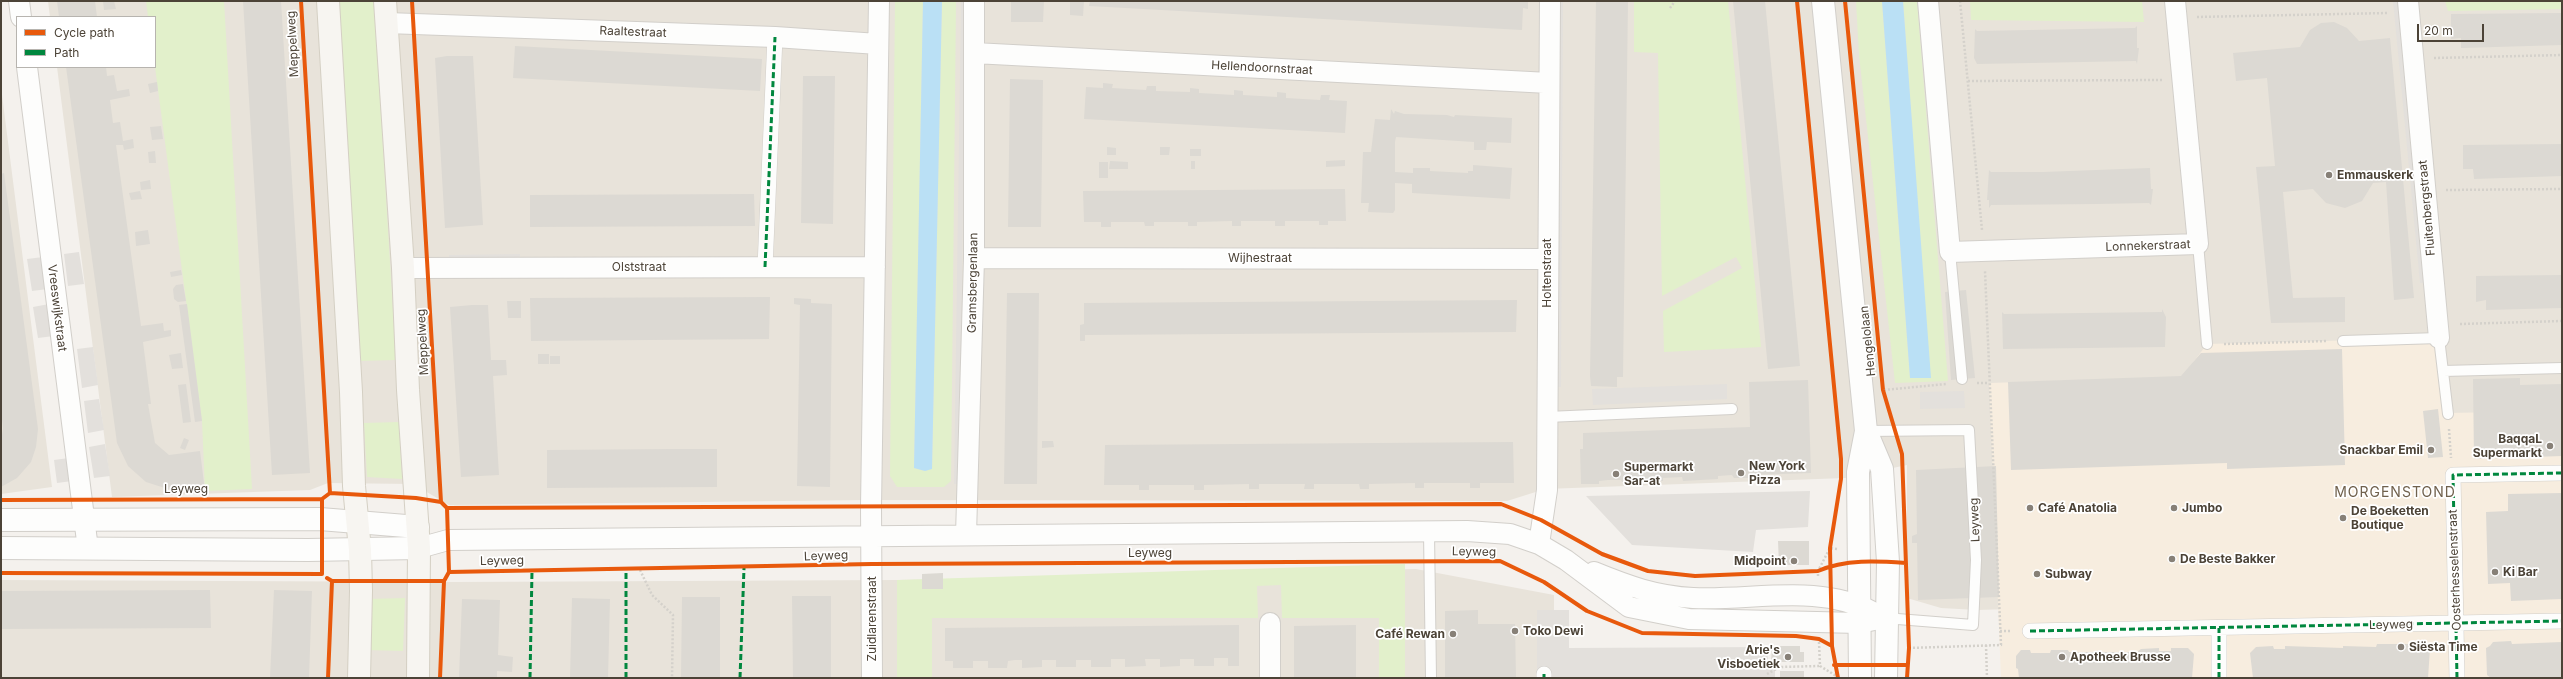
<!DOCTYPE html>
<html>
<head>
<meta charset="utf-8">
<style>
  body { margin:0 }
  #map { position:relative; width:2563px; height:679px; overflow:hidden; background:#f4f1ed; font-family:Inter,sans-serif }
  canvas { display:block }
  .frame { position:absolute; inset:0; border:2px solid #4c4337; pointer-events:none }
  .legend { position:absolute; left:16px; top:16px; width:140px; height:52px; box-sizing:border-box; background:#fff; border:1px solid #b7b4af; margin:0; padding:5px 7px; list-style:none; font-size:12px; color:#4c4337 }
  .legend li { display:flex; align-items:center; gap:8px; height:20px }
  .legend b { width:20px; border:1px solid #b7b4af }
  .scale { position:absolute; left:2417px; top:24px; width:67px; height:18px; box-sizing:border-box; border:2px solid #4c4337; border-top:0; padding-left:5px; font-size:12px; line-height:14px; white-space:nowrap; color:#4c4337; -webkit-text-stroke:3px #fff; paint-order:stroke }
</style>
</head>
<body>
<div id="map">
<canvas width="2563" height="679"></canvas>
<div class="frame"></div>
<ul class="legend">
<li><b style="height:5px;background:#e8590c"></b>Cycle path</li>
<li><b style="height:5px;background:#00873e"></b>Path</li>
</ul>
<div class="scale">20 m</div>
</div>
<script>
const g = document.querySelector('canvas').getContext('2d');
g.lineJoin = 'round';
function fillPath(path, color) {
  g.fillStyle = color;
  g.fill(path, 'evenodd');
}
function stroke(path, color, width, dash) {
  g.strokeStyle = color;
  g.lineWidth = width;
  g.lineCap = dash ? 'butt' : 'round';
  g.setLineDash(dash || []);
  g.stroke(path);
}
function drawText(font, color, halo, rows, align = 'center') {
  g.font = font + ' Inter,sans-serif';
  g.lineWidth = 3.5;
  g.setLineDash([]);
  g.textBaseline = 'middle';
  g.strokeStyle = halo;
  g.fillStyle = color;
  for (const [text, x, y, turn = 0] of rows) {
    g.save();
    g.translate(x, y);
    g.rotate((+turn || 0) * Math.PI / 180);
    g.textAlign = isNaN(turn) ? turn : align;
    if (halo) g.strokeText(text, 0, 0);
    g.fillText(text, 0, 0);
    g.restore();
  }
}
const residential = new Path2D(`
  M48 1H2562V465L2447 596 1977 610 1941 608 1907 598V465L1845 478 1545 489 1507 501 866 500 449 505 413 484 328 483 310 490 112 497 57 67H155V17H50Z
  M1 87 52 487 1 494Z
  M1416 569 1554 595V678H1V580L455 582 897 580Z`);
const commercial = new Path2D(`
  M2438 338 2446 413 2562 411V677L2001 678 1989 383 2182 377 2207 344Z`);
const green = new Path2D(`
  M146 1H224L252 489 205 491 202 421 155 67V17H148Z
  M335 1H374L396 360 359 361Z
  M895 1H923L914 468 925 471 932 468 942 1H956L951 481 944 487H897L890 476Z
  M1634 1H1728L1761 347 1664 352 1663 311 1742 268 1736 257 1662 296 1658 53 1634 52Z
  M1856 1H1882L1910 378H1930L1903 1H1917L1948 381 1895 383 1859 55Z
  M1970 1H2142L2144 22 1971 20Z
  M2445 1H2562V9L2448 11Z
  M399 422 402 479 367 477 364 423Z
  M1405 564V678H1379V618H1282L1281 585 1257 586 1258 618H932V678H897V580Z
  M405 598 403 651 366 650 368 599Z`);
const parking = new Path2D(`
  M961 1H966L959 484H954Z
  M1559 1H1563L1561 387H1554Z
  M2393 1H2399L2426 283H2420Z
  M79 252 84 284 68 286 64 254Z
  M520 254V260L449 261V255Z
  M43 257 48 289 32 291 27 259Z
  M49 304 54 336 38 338 33 307Z
  M93 347 98 385 82 388 77 349Z
  M1727 384V399L1593 405 1592 389Z
  M1964 391 1965 408 1920 409V392Z
  M99 399 104 430 88 433 84 401Z
  M105 444 110 476 94 478 89 447Z
  M69 458 72 481 57 483 54 460Z
  M1810 491 1808 527 1756 530 1753 552 1632 545 1586 496Z
  M1537 610H1569V648L1767 647 1768 663 1775 664V678H1537Z`);
const water = new Path2D(`
  M923 1H942L932 469 925 471 914 468Z
  M1882 1H1903L1931 378H1910Z`);
const building = new Path2D(`
  M57 1H95L97 17H59Z
  M103 1H114L116 9 104 10Z
  M243 1H281L310 473 272 475Z
  M1011 1H1044L1043 22H1011Z
  M1070 1H1084L1083 16 1070 15Z
  M1090 1H1528V9L1523 8 1522 30 1089 6Z
  M1596 1H1628L1623 377H1617V387L1591 386 1590 376Z
  M1733 1H1765L1800 366 1768 369Z
  M2562 13V45L2463 48H2461V38L2451 39V14Z
  M2334 22 2347 28 2359 41 2390 38 2414 298 2394 300 2386 182 2373 183 2362 201 2345 208 2326 203 2313 189 2283 192 2293 298 2345 297V322L2271 323 2256 167 2275 166 2267 78 2236 81 2233 53 2300 47 2310 30 2321 23Z
  M2137 26V48H2139L2137 64 2136 61 2031 63 1977 64 1978 66 1974 58 1975 29 1977 31 2135 28Z
  M515 46 762 59 760 91 513 78Z
  M447 56H473L483 225 445 228 435 58Z
  M66 67H106L107 76 114 75 117 91 129 89 130 96 110 100 113 123 120 122 123 141 133 139 134 148 124 150 123 145H116L141 326 163 323 164 331 171 330V336L143 342 151 404H148L155 443 169 455 200 451 205 491 171 490 146 482 128 466 117 443Z
  M803 76H835L833 224 801 223Z
  M1010 79 1043 80 1041 227H1008Z
  M157 82 158 91 150 93 148 84Z
  M1103 83 1113 84 1112 88 1146 90 1147 86H1156V91L1190 92V88L1199 89V93L1217 94 1234 95V90L1243 91V95L1277 97V92L1286 93V98L1320 100 1321 95H1330L1329 100 1347 101 1345 133 1084 119 1086 87 1103 88Z
  M1391 109 1394 114 1395 111 1404 114 1447 115 1454 117 1455 115 1512 118 1511 143 1487 142 1486 150H1474V142L1396 137 1395 142V172L1413 173V168H1430V171L1468 173V171H1473V165L1512 168 1510 199 1412 193V184L1395 183V210L1393 213 1368 212 1369 203H1361L1363 152H1371L1375 119 1390 120Z
  M161 126 163 139 152 140 150 127Z
  M2562 144V176L2474 179 2473 169H2463V145Z
  M1107 147 1116 148V155H1107Z
  M1160 147H1170L1169 155H1160Z
  M1190 149H1201V156H1190Z
  M155 151 156 163H149L148 152Z
  M1345 160V166L1326 167V161Z
  M1110 161 1128 162V169H1109Z
  M1191 161H1195V169H1191Z
  M1099 162H1108V178H1099Z
  M2149 168H2150L2151 189H2153L2151 205 2149 203 2097 204 1991 205 1989 208V200H1987L1989 170 1991 172H2043Z
  M4 173 38 429 36 447 31 462 17 478 1 487V442L3 428 1 410V174Z
  M150 180 151 189 141 190 140 182Z
  M1345 189 1346 221H1328V225H1319V221H1285V226H1275V221H1241V226H1232V221L1197 222V226H1188V222H1154V226H1145L1144 222H1111V227H1101V222H1084L1083 191Z
  M140 191 142 199 131 200 129 193Z
  M754 194 755 226 530 227V195Z
  M148 230 150 244 136 246 135 232Z
  M181 270 182 275 171 277 170 272Z
  M2562 275V308L2486 310V300L2476 302V276Z
  M183 284 186 301 178 302 174 299 173 289 176 285Z
  M1966 290 1975 378 1951 380 1945 292Z
  M1007 293H1039L1037 484H1004Z
  M770 297 769 339 531 341 530 298Z
  M794 298 811 299V303L832 304 830 487 797 486 800 305 794 304Z
  M1517 300 1516 332 1085 335V341H1080V325L1084 324V303Z
  M507 301H521V318H508Z
  M187 304 202 421 195 422 179 305Z
  M472 305H488L491 360H506L507 375 493 376 499 475 461 477 450 307Z
  M2162 309 2166 317 2165 347 2003 349 2002 312 2004 314 2162 312Z
  M2342 349 2345 465 2227 469V463L2011 470 2008 382 2181 376 2201 353Z
  M181 353 183 368 172 369 169 355Z
  M538 354H549V364H538Z
  M550 356H560V364H550Z
  M2520 378V385L2562 384V456L2474 459 2473 379Z
  M1808 380 1811 473 1750 475 1749 478H1734L1732 475 1718 476V479L1683 481 1682 477 1663 478V481L1622 482 1621 480H1608L1599 481V484H1581L1580 449H1583V433L1750 427 1749 382Z
  M186 384 191 422 183 423 178 385Z
  M2438 409 2443 457 2428 458 2423 411Z
  M184 438 189 440 185 450 180 448Z
  M1042 441H1053L1054 447 1042 448Z
  M1513 442 1514 483H1480V488H1470V483H1424V488H1415V483L1369 484V489H1360L1359 484H1314V489H1304L1305 484H1259V489H1249V484L1204 485V490H1194V485H1149V490H1139V485H1104L1105 445Z
  M673 449H717V487L547 488V450Z
  M1996 466 1999 597 1918 600 1917 543H1912V536L1917 534 1916 470Z
  M2562 493V599L2511 601 2510 583 2488 584 2486 512 2508 511V494Z
  M1778 541H1809V565H1779Z
  M943 573V589H922V574Z
  M210 590 211 628 1 629V591Z
  M274 590 312 591 309 678H270Z
  M792 596H831V678H793Z
  M682 597H720V678H681Z
  M572 598 610 599 608 678H570Z
  M462 599 500 600 498 655 513 657 512 672 497 671V678H459Z
  M1478 610V624H1515L1516 678H1445V611Z
  M1239 625V666H1228V658H1214V666H1194V659H1180V666L1160 667V659H1145L1146 666 1125 667V659H1111V667H1091V660H1076V667H1056V660H1042V667L1022 668V660H1015L1008 661 1007 668H988V661H973V668H953V661H945V628Z
  M1356 625V678H1294V626Z
  M2511 641 2512 644 2562 642V678H2491L2487 675 2486 648 2490 646 2493 642Z
  M2377 644H2425L2430 649 2428 678H2253L2250 653 2256 647 2273 646 2274 649H2285V646L2343 648V646L2376 647Z
  M1772 646H1800V652H1804V662H1771Z
  M2159 648V651H2171V648H2188L2194 654 2192 678H2019L2018 669 2016 668V656L2021 650H2030L2031 653H2050L2051 650H2068L2069 652H2137L2141 649Z
  M1780 671H1804V678H1780Z`);
const path = new Path2D(`
  M1960 1 1982 230
  M1670 8 1675 1
  M2197 17 2388 13
  M2434 58 2562 55
  M1968 81 2162 80
  M2446 190 2562 189
  M2460 324 2562 321
  M2224 344 2327 341
  M1977 383H1989
  M1884 390 1946 384
  M2449 429 2451 458
  M640 570 652 595 673 615 672 678
  M1818 576V571L1830 548 1837 549
  M2000 631H2011
  M1819 642 1820 666 1838 677
  M1986 645 1987 678
  M1909 648 2001 645 1985 271
  M1767 674 1780 667 1820 666`);
const service = new Path2D(`
  M2198 244 2207 344
  M1950 252 1962 379
  M2343 341 2439 338 2448 414
  M2443 371 2562 368
  M1547 417 1732 409
  M1866 431 1969 430 1976 560 1973 625 1885 618
  M1429 532 1431 678`);
const pedestrian = new Path2D(`
  M765 267 775 37
  M2030 631 2562 621
  M1544 678V674
  M2219 678V628
  M2457 678 2453 475 2562 473`);
const minor = new Path2D(`
  M19 1 21 17
  M1928 1 1950 252 2198 244 2175 1
  M2408 1 2439 338
  M387 23 775 37 878 44
  M974 53 1549 83
  M27 67 88 549
  M974 258 1546 259
  M403 268 875 267
  M966 535 974 258V1
  M1539 544 1547 490 1550 1
  M419 548 448 540 1467 531 1510 534 1539 544 1566 560 1629 607 1689 619 1859 623 1885 618
  M1594 572C1628 586 1656 596 1693 598 1753 601 1818 583 1873 612
  M872 678 871 506 879 1
  M1270 678V623`);
const tertiary = new Path2D(`
  M1823 1 1866 431 1882 469 1888 562 1886 678
  M1 520 320 519 418 527
  M1 548 308 550 419 548
  M1860 678 1858 472 1866 431`);
const secondary = new Path2D(`
  M328 1 351 392 354 486 360 550 361 591 359 678
  M385 1 403 268 408 390 419 548 418 678`);
const quiet = new Path2D(`
  M765 267 775 37
  M2030 631 2562 621
  M530 678 532 571
  M626 678V570
  M740 678 744 568
  M1544 678V674
  M2219 678V628
  M2457 678 2453 475 2562 473`);
const cycleway = new Path2D(`
  M301 1 330 493
  M412 1 441 502 447 508 449 572 444 581 440 678
  M1797 1 1841 459V479L1830 548 1832 646 1838 678
  M1845 1 1883 390 1902 454 1909 648 1907 678
  M1 500 322 499 330 493 416 498 441 502
  M447 508 1501 504 1541 520 1602 554 1648 571 1695 576 1818 571C1845 559 1877 561 1906 563
  M449 572 872 564 1500 561 1544 582 1587 611 1642 633 1796 636 1819 639 1832 646
  M1 573 322 574
  M322 574V499
  M327 578 332 581 328 678
  M332 581H444
  M1834 665H1906`);
const markers = [
  [2329,175,4,"#878077"],
  [2550,446,4,"#878077"],
  [2431,450,4,"#878077"],
  [1741,473,4,"#878077"],
  [1616,474,4,"#878077"],
  [2030,508,4,"#878077"],
  [2174,508,4,"#878077"],
  [2343,518,4,"#878077"],
  [2172,559,4,"#878077"],
  [1794,561,4,"#878077"],
  [2495,572,4,"#878077"],
  [2037,574,4,"#878077"],
  [1515,631,4,"#878077"],
  [1453,634,4,"#878077"],
  [2401,647,4,"#878077"],
  [1788,657,4,"#878077"],
  [2062,657,4,"#878077"]
];
const streetNames = [
  ["Raaltestraat",633,32,2],
  ["Meppelweg",293,44,-93],
  ["Hellendoornstraat",1262,68,3],
  ["Fluitenbergstraat",2427,208,-95],
  ["Lonnekerstraat",2148,246,-2],
  ["Wijhestraat",1260,258],
  ["Olststraat",639,267],
  ["Holtenstraat",1547,273,-90],
  ["Gramsbergenlaan",973,283,-89],
  ["Vreeswijkstraat",57,308,83],
  ["Hengelolaan",1868,341,-96],
  ["Meppelweg",423,342,-93],
  ["Leyweg",186,489],
  ["Leyweg",1975,520,-92],
  ["Leyweg",1474,552,1],
  ["Leyweg",1150,553],
  ["Leyweg",826,556,-2],
  ["Leyweg",502,561,-1],
  ["Oosterhesselenstraat",2455,570,-92],
  ["Zuidlarenstraat",872,619,-90],
  ["Leyweg",2391,625,-1]
];
const poiNames = [
  ["Emmauskerk",2337,175],
  ["BaqqaL",2542,439,"right"],
  ["Supermarkt",2542,453,"right"],
  ["Snackbar Emil",2423,450,"right"],
  ["New York",1749,466],
  ["Pizza",1749,480],
  ["Supermarkt",1624,467],
  ["Sar-at",1624,481],
  ["Café Anatolia",2038,508],
  ["Jumbo",2182,508],
  ["De Boeketten",2351,511],
  ["Boutique",2351,525],
  ["De Beste Bakker",2180,559],
  ["Midpoint",1786,561,"right"],
  ["Ki Bar",2503,572],
  ["Subway",2045,574],
  ["Toko Dewi",1523,631],
  ["Café Rewan",1445,634,"right"],
  ["Siësta Time",2409,647],
  ["Arie's",1780,650,"right"],
  ["Visboetiek",1780,664,"right"],
  ["Apotheek Brusse",2070,657]
];
const quarterNames = [
  ["MORGENSTOND",2395,493]
];
fillPath(residential, '#e8e3da');
fillPath(commercial, '#f7eddf');
fillPath(green, '#e2f0cb');
fillPath(parking, '#e3e0dc');
fillPath(water, '#bae0f5');
fillPath(building, '#dcd9d3');
stroke(service, '#d2cfca', 12);
stroke(pedestrian, '#d2cfca', 16);
stroke(minor, '#d2cfca', 22);
stroke(tertiary, '#d2cfca', 24);
stroke(secondary, '#d4cfc3', 24);
stroke(path, '#d4d1cb', 2.5, [2, 2]);
stroke(service, '#fdfdfc', 10);
stroke(pedestrian, '#fdfdfc', 15);
stroke(minor, '#fdfdfc', 20);
stroke(tertiary, '#fdfdfc', 22);
stroke(secondary, '#f7f5f1', 22);
stroke(quiet, '#00873e', 3, [6, 3]);
stroke(cycleway, '#e8590c', 4);
for (const [x, y, r, color] of markers) {
  const dot = new Path2D();
  dot.arc(x, y, r, 0, 2 * Math.PI);
  g.fillStyle = color;
  g.fill(dot);
  stroke(dot, '#fff', 1.5);
}
drawText('12px', '#4c4337', '#fff', streetNames);
drawText('bold 12px', '#4c4337', '#fff', poiNames, 'left');
g.letterSpacing = '1px';
drawText('14px', '#70614d', '#fff', quarterNames);
g.letterSpacing = '0px';
</script>
</body>
</html>
